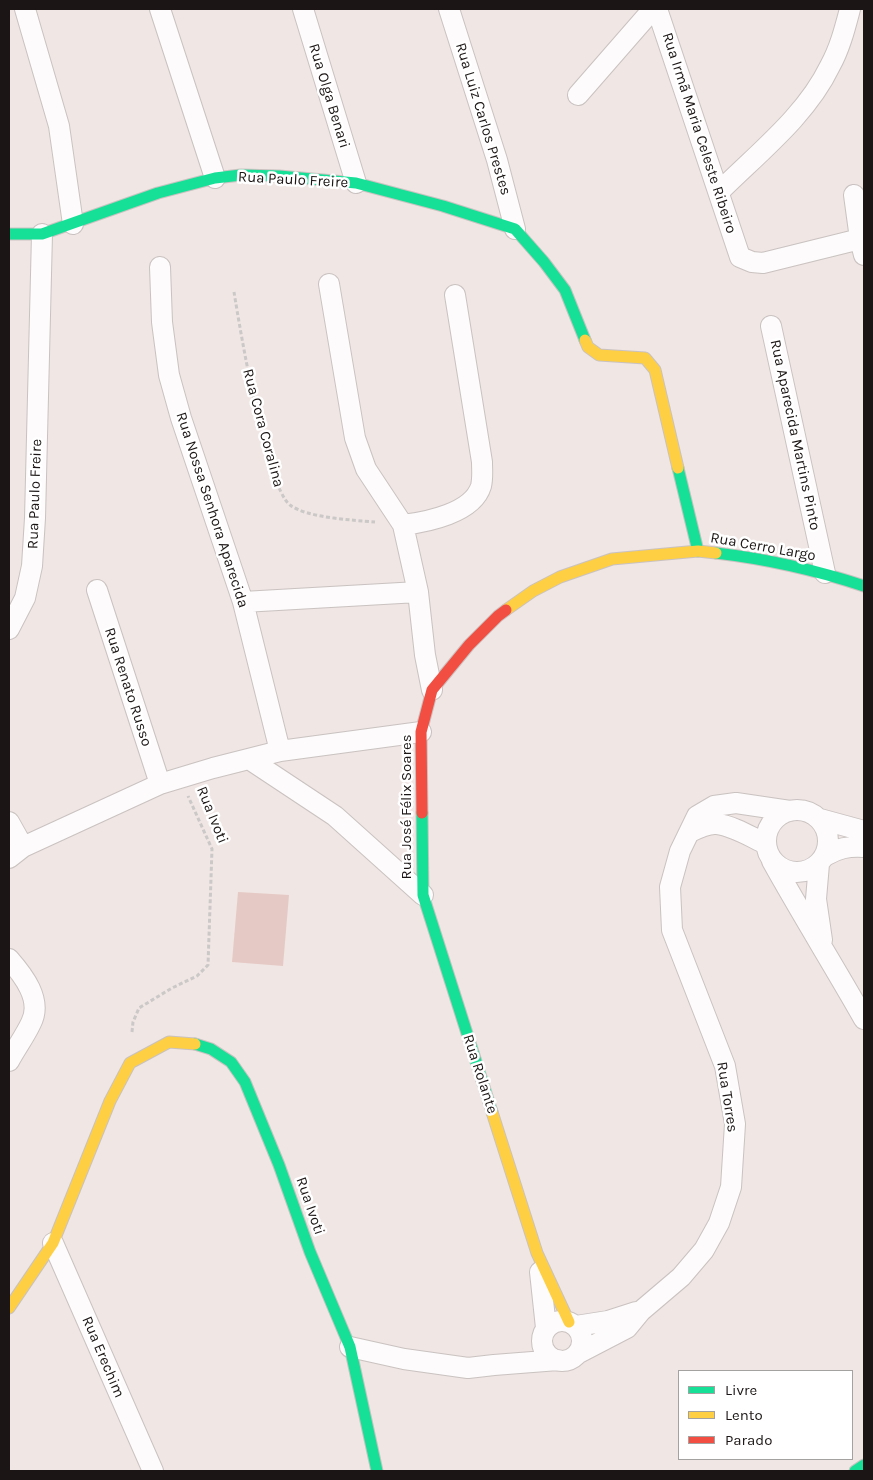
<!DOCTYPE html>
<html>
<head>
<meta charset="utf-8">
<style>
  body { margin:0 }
  #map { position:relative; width:873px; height:1480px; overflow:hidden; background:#f0e6e4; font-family:Karla,sans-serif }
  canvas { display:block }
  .frame { position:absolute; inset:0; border:10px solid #1b1615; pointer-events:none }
  .legend { position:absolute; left:678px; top:1370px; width:175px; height:90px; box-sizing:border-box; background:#fff; border:1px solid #a4a2a1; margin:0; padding:6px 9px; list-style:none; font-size:15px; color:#1b1615 }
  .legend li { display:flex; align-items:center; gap:10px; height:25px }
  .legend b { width:25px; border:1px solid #a4a2a1 }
</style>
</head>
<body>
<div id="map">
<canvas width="873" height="1480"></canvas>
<div class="frame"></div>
<ul class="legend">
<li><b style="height:6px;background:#16e098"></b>Livre</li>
<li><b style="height:6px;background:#ffcf43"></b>Lento</li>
<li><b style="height:6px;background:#f24e42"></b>Parado</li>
</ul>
</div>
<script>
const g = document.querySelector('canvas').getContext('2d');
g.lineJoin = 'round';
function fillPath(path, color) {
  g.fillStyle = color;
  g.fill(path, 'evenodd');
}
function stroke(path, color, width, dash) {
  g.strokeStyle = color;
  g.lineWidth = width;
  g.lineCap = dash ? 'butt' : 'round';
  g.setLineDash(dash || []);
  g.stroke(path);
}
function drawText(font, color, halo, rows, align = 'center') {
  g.font = font + ' Karla,sans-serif';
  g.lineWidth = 5;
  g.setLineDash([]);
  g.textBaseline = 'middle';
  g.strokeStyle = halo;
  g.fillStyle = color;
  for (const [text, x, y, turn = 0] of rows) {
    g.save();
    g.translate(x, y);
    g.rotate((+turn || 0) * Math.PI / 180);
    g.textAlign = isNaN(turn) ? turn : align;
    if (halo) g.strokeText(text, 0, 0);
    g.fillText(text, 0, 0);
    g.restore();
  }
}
const green = new Path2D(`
  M238 892 289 895 283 966 232 962Z`);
const path = new Path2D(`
  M234 292C240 329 266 486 290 505 307 518 353 520 375 522
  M132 1032 133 1022 139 1008 172 988 197 976 208 965 212 849 188 796`);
const street = new Path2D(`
  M25 9 59 126 73 224
  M160 9 215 178
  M303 9 356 183
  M449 9 497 160 515 229
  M657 9 740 257 752 262 763 263 860 239
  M578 95 653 9
  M719 192C758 153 806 116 830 66 840 48 845 28 850 9
  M854 195 860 239 864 255
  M160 267 162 322 169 375 181 418 243 602 280 751
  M329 284 355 438 366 469 403 525 418 592 425 655 432 690
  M771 326 825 573
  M403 525C427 522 473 513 481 486 483 478 482 470 482 462L455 295
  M97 590 160 784
  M243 602 418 592
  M9 629 25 598 32 566 35 518 42 234
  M249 759 335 816 423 895
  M766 841a31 31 0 1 1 62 0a31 31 0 1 1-62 0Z
  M820 819 864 831
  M9 822 23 847
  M690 832C698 828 708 823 717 824 734 826 751 837 766 844
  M825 856C838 848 849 846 864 847
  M9 858 23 847 160 784 213 768 280 751 421 732
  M772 861C802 915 834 966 864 1019
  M819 864 816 899 822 940
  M9 959C23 975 43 1000 31 1023 25 1036 16 1048 9 1061
  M53 1243 153 1471
  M540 1272 546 1328
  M542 1341a20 20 0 1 1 40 0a20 20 0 1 1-40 0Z
  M576 1326 608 1321 636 1312
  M350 1347 404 1359 468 1368 494 1365 558 1360
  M577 1354 627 1328 641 1311 681 1277 704 1250 719 1223 731 1187 735 1124 725 1066 672 930 670 887 680 851 697 816 714 806 736 803 790 811`);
const fast = new Path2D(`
  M9 234H42L158 193 215 178 241 175 279 176 356 183 443 206 515 229 544 262 565 290 585 340
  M678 468 698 551
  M716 553C767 559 816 570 864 586
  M422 813 423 895 492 1112
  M195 1044 211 1049 231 1062 245 1082 279 1165 310 1252 350 1347 377 1471
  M855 1471 864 1465`);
const slow = new Path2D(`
  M585 340 588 347 599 355 645 358 655 370 678 468
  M506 610 533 591 560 577 612 559 698 551 716 553
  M492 1112 537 1253 569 1322
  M9 1308 53 1243 110 1101 130 1063 169 1042 195 1044`);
const jam = new Path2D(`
  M422 813 421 732 432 690 469 645 498 616 506 610`);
const streetNames = [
  ["Rua Olga Benari",329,96,73],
  ["Rua Luiz Carlos Prestes",483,119,73],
  ["Rua Irmã Maria Celeste Ribeiro",699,133,72],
  ["Rua Paulo Freire",293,180,3],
  ["Rua Cora Coralina",263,428,75],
  ["Rua Aparecida Martins Pinto",795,435,78],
  ["Rua Paulo Freire",35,494,-88],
  ["Rua Nossa Senhora Aparecida",212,510,72],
  ["Rua Cerro Largo",763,547,10],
  ["Rua Renato Russo",128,687,72],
  ["Rua José Félix Soares",407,807,-90],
  ["Rua Ivoti",212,815,68],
  ["Rua Rolante",480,1074,72],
  ["Rua Torres",727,1097,81],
  ["Rua Ivoti",310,1206,71],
  ["Rua Erechim",103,1357,67]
];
fillPath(green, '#e5c9c5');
stroke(street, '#c9c2c1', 22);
stroke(fast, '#c9c2c1', 13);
stroke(slow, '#c9c2c1', 13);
stroke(jam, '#c9c2c1', 13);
stroke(path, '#cbc8c8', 3, [4, 2.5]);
stroke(street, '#fdfbfb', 20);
stroke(fast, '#16e098', 11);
stroke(slow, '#ffcf43', 11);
stroke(jam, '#f24e42', 11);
drawText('15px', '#1b1615', '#fff', streetNames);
</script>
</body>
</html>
